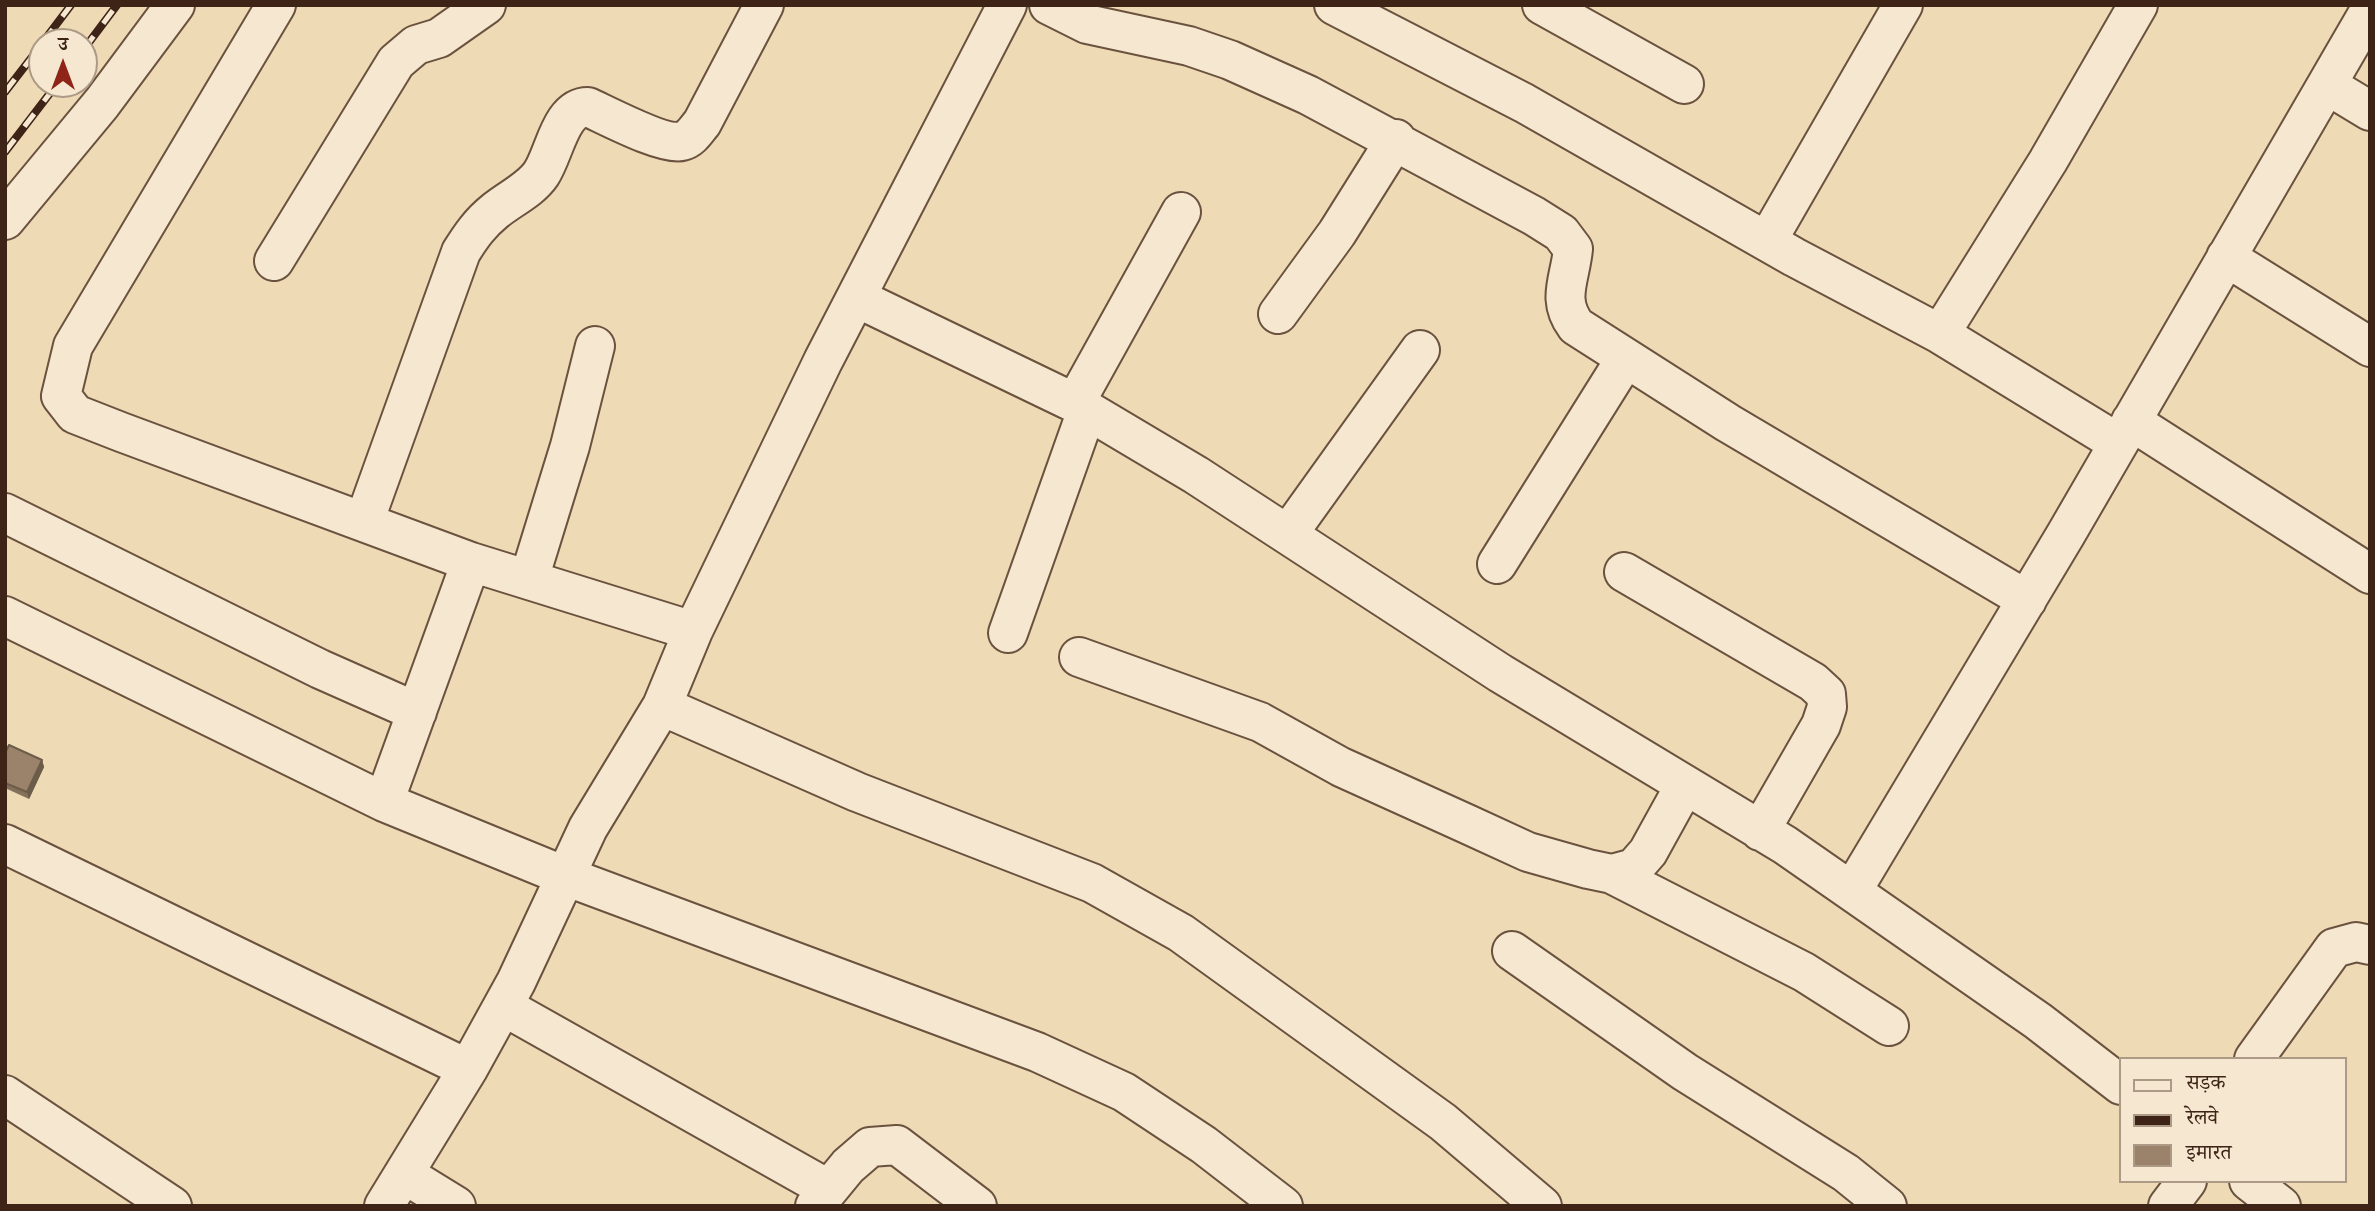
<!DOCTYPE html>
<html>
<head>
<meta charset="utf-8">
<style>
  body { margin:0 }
  #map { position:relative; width:2375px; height:1211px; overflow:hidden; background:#efdab6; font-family:"IM FELL French Canon","Noto Serif Devanagari",serif }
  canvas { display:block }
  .frame { position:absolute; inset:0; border:7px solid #3e2417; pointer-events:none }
  .legend { position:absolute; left:2119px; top:1057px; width:228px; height:126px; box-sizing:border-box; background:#f5e7d0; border:2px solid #ac9986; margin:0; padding:9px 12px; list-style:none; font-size:21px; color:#3e2417 }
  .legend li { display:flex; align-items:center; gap:14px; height:35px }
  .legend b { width:35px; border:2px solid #ac9986 }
  .north { position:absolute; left:28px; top:28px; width:70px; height:70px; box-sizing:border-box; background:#f5e7d0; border:2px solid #ac9986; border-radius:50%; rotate:0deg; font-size:19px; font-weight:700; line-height:28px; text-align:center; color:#3e2417 }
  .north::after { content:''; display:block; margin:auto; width:24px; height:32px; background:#8f2418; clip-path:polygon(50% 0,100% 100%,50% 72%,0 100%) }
</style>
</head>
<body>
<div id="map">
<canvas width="2375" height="1211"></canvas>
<div class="frame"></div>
<ul class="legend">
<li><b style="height:9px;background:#f5e7d0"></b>सड़क</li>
<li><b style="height:9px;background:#3e2417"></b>रेलवे</li>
<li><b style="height:19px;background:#9a836a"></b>इमारत</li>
</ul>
<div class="north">उ</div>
</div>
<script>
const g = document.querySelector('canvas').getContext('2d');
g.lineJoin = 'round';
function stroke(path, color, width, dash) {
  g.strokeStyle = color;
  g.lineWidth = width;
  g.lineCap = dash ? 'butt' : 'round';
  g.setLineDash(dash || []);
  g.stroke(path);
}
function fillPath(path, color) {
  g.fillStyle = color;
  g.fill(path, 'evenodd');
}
const minor = new Path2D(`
  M276 5 73 346 61 396 75 414 121 432 471 562 693 631
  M1049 5 1087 24 1189 46 1230 60 1308 95 1534 216 1561 233 1573 249C1570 280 1556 299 1576 326L1728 423 2027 600
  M1334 5 1524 103 1794 257 1940 334 2118 443
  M1542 5 1684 84
  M2327 85 2370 111
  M5 220 102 103 175 5
  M1767 241 1903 5
  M2226 257 2370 347
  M274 261 396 62 416 45 439 38 486 5
  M857 298 1075 403 1196 475 1500 673 1785 845 2038 1021 2121 1085
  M1278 314 1337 233 1396 139
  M1940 334 2048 161 2138 5
  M1075 403 1181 212
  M2131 421 2370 574
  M5 513 320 669 417 712
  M364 522 461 252C471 236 480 223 495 211 511 198 530 190 541 174 555 153 560 107 588 107 606 115 664 146 682 141 691 139 696 130 702 123L764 5
  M1288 534 1420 350
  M1497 564 1626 358
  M1624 572 1813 682 1826 694 1827 707 1821 725 1760 831
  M529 579 570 446 595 346
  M5 616 384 802 565 876 1037 1052 1124 1092 1204 1145 1283 1206
  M1008 633 1087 410
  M1079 657 1260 722 1341 767 1467 824 1528 852 1588 869 1612 874 1634 868 1648 852 1685 785
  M662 706 857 792 1092 883 1181 933 1443 1122 1542 1206
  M384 802 471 562
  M5 844 468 1069
  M1612 874 1804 972 1889 1026
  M1852 891 2066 534 2370 10
  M1512 951 1685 1072 1846 1173 1887 1206
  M503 1006 828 1189
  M2254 1059 2334 948 2356 942 2370 945
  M5 1095 172 1206
  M404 1174 456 1206
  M2249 1181 2281 1206
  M384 1206 468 1069 516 982 588 828 662 706 693 631 823 361 1007 5
  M815 1206 848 1166 870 1147 897 1145 977 1206
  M2168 1206 2187 1181`);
const rail = new Path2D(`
  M43 42 71 5
  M84 49 117 5
  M5 92 42 44
  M5 152 57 84`);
const wall = new Path2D(`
  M5 753 42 760 44 767 29 799 5 788Z`);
const shadedWall = new Path2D(`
  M42 760 44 767 29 799 27 792Z`);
const building = new Path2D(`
  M9 745 42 760 27 792 5 783V753Z`);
stroke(minor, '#6a523f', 42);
stroke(minor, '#f5e7d0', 38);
stroke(rail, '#3e2417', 8);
stroke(rail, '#f5e7d0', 5, [16]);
fillPath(wall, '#84715b');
fillPath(shadedWall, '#6c5c4a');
fillPath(building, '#9a836a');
stroke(building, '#6c5c4a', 2);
</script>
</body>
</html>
